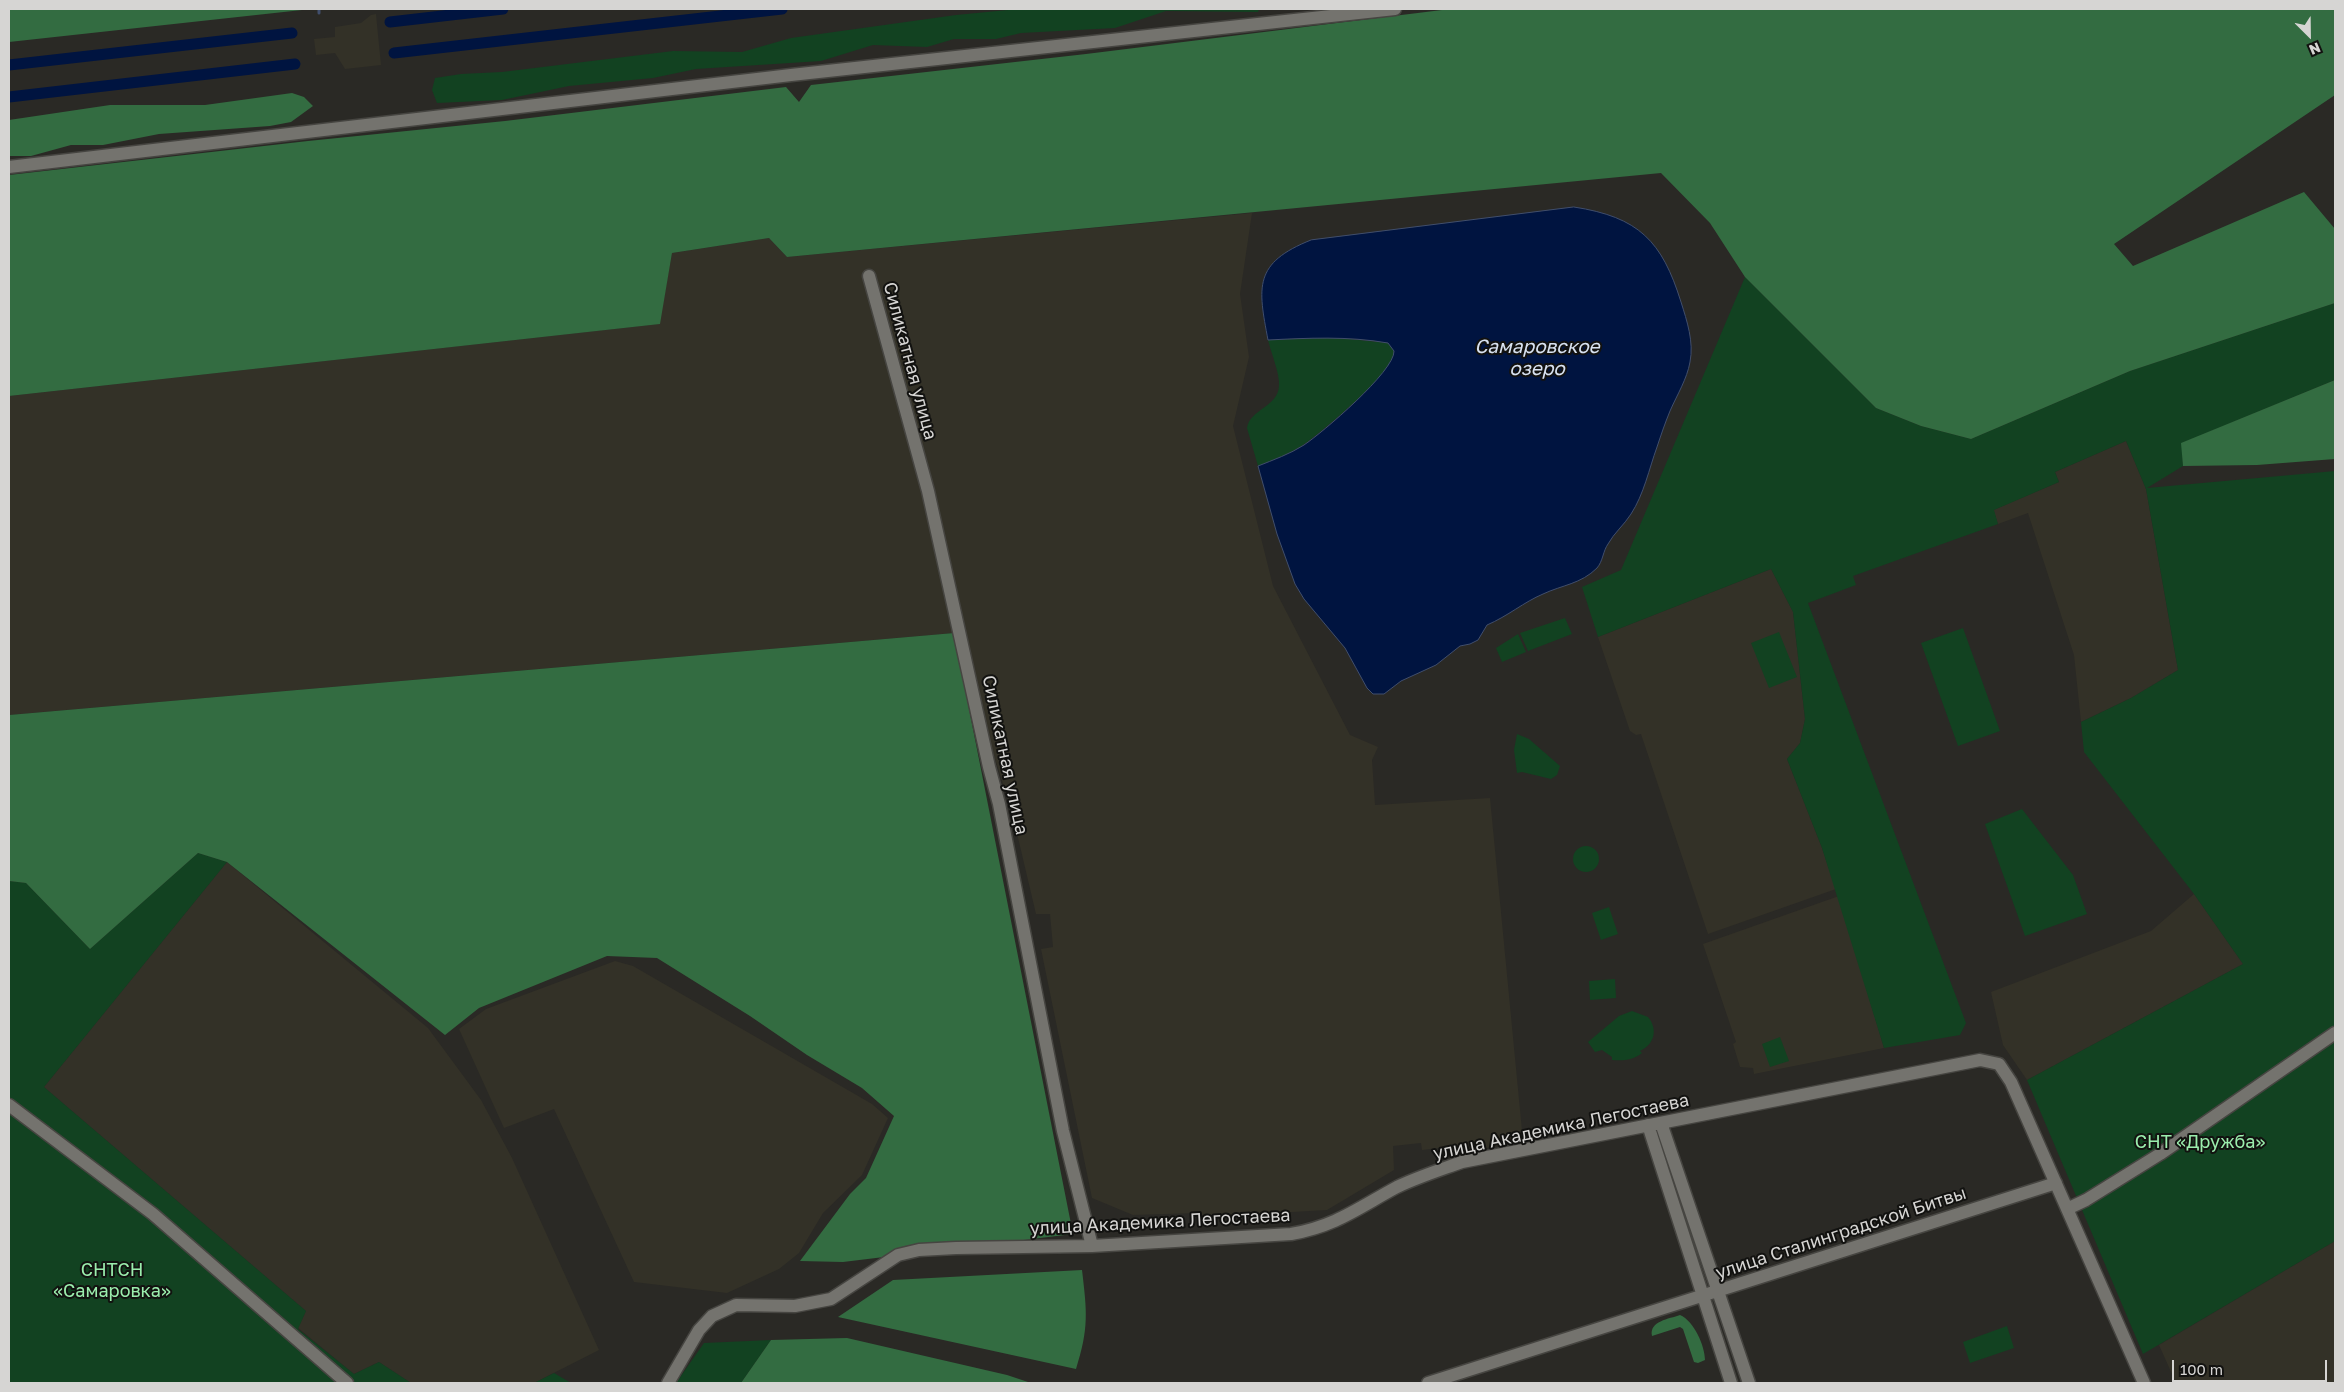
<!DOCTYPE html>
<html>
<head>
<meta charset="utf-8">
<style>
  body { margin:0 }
  #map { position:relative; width:2344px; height:1392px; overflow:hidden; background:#2a2925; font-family:"Golos Text",sans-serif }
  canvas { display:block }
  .frame { position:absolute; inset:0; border:10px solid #d6d5d3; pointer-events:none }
  .north { position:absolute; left:2284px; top:10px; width:50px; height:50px; -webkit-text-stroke:4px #121210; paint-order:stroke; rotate:157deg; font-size:14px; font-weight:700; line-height:20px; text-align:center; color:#d6d5d3 }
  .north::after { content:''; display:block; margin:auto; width:18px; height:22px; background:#d6d5d3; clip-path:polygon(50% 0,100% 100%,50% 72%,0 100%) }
  .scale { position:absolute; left:2172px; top:1360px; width:155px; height:22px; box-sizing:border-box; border:2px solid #d6d5d3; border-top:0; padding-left:6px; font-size:15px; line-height:18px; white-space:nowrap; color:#d6d5d3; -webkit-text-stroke:4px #121210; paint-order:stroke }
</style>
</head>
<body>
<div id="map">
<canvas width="2344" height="1392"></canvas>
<div class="frame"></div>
<div class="north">N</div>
<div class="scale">100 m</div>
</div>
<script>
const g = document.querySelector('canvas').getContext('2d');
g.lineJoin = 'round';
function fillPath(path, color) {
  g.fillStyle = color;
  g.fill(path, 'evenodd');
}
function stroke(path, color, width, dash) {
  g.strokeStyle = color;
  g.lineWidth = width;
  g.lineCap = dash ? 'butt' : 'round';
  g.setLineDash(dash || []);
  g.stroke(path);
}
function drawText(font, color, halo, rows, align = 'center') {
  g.font = font + ' "Golos Text",sans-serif';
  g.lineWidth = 4;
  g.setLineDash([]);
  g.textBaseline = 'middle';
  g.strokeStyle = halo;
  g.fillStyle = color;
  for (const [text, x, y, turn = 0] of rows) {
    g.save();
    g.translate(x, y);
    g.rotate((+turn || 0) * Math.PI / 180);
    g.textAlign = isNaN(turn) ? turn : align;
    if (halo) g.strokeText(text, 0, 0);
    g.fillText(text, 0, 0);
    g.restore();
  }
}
const built = new Path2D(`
  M376 14 381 65 345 69 335 53 316 55 314 39 335 37V27L361 23 371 15Z
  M1252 213 1240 294 1249 357 1233 426 1273 586 1350 735 1378 747 1372 760 1375 805 1490 798 1523 1141 1451 1155 1448 1147 1422 1150 1421 1143 1393 1146 1394 1170 1327 1210 1205 1217 1198 1213 1133 1215 1092 1198 1041 949 1053 947 1050 914H1036L1011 808 954 633 9 715V396L659 324 672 253 769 238 787 257Z
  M2126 441 2146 489 2178 670 2131 698 2081 722 2074 655 2028 513 1998 524 1993 510 2059 482 2055 472Z
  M1771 569 1793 612 1805 719 1800 743 1787 759 1822 848 1836 889 1708 934 1641 734 1636 735 1630 731 1598 637Z
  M227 862 428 1028 481 1100 512 1158 599 1350 534 1383H411L379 1362 354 1374 298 1328 306 1311 44 1087Z
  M2194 894 2243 964 2027 1080 2003 1045 1991 992 2151 931Z
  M1839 896 1884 1048 1754 1074 1753 1068 1740 1067 1733 1044 1736 1042 1703 944Z
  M615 961 633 966 872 1104 888 1118 862 1175 823 1213 799 1253 779 1269 727 1293 634 1282 554 1109 504 1128 459 1029 486 1009Z
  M2335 1241V1383H2176L2159 1345Z`);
const green = new Path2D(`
  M1018 9H1259L1258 12 1166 11 1115 28 1021 33 996 39H954L927 47 873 45 821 61 696 69 653 78 569 86 502 100 437 103 432 90 435 78 461 74 502 72 673 51 742 52 791 38 956 15Z
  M1745 277 1876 408 1921 426 1971 439 2130 371 2335 303V380L2182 443 2183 466 2147 488 2335 471V1241L2143 1354 2027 1080 2243 964 2194 894 2084 752 2081 722 2131 698 2178 670 2146 489 2126 441 2055 472 2059 482 1994 510 1998 524 1853 576 1856 585 1808 603 1966 1023 1960 1035 1884 1048 1822 848 1787 759 1800 743 1805 719 1793 612 1771 569 1598 637 1582 587 1621 570Z
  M1329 337 1388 343C1392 346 1395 350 1394 356 1390 374 1320 434 1303 445 1289 454 1273 460 1258 466L1247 428C1250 409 1278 407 1279 386 1280 374 1271 353 1268 340Z
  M1565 618 1572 634 1528 651 1520 633Z
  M1963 628 2000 731 1958 746 1921 643Z
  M1779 632 1797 677 1769 688 1751 643Z
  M1518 634 1526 652 1502 662 1496 648Z
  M1517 734 1529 739 1560 766 1557 775 1551 779 1522 772 1517 773 1514 750Z
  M2022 809 2073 875 2087 914 2025 936 1985 824Z
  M1573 859a13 13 0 1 1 26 0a13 13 0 1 1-26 0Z
  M198 853 227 862 44 1087 306 1311 298 1329 354 1374 379 1362 411 1383H9V881L26 883 90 949Z
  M1609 907 1618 934 1601 940 1592 913Z
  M1615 979 1616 998 1590 1000 1589 981Z
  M1632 1011 1648 1017C1658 1029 1655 1044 1640 1051L1642 1053C1633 1060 1624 1061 1612 1060V1057L1602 1050 1595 1052 1588 1042 1619 1016Z
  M1780 1037 1789 1061 1770 1067 1762 1044Z
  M2007 1326 2014 1348 1970 1363 1963 1342Z
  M771 1340 741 1383H676L704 1343Z
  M554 1373 571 1383H534Z`);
const forest = new Path2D(`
  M9 9H302V10L9 42Z
  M1450 9H2335V95L2114 244 2133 266 2304 192 2335 229V303L2130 371 1971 439 1921 426 1876 408 1745 277 1710 223 1661 173 787 257 769 238 672 253 660 324 9 396V175L308 141 505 121 786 87 799 102 811 85 1086 54Z
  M292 93 304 97 313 106 291 122 270 126 159 134 103 145H71L31 156H9V120L110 105H205Z
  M2335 380V459L2257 465 2183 466 2181 443Z
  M954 633 1073 1234 843 1262 800 1261 850 1194 866 1178 894 1116 862 1088 807 1055 750 1016 657 958 607 956 479 1008 445 1035 227 862 198 853 90 949 26 883 9 881V715Z
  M1082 1270C1087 1312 1089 1328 1076 1369L838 1317 893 1280Z
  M1680 1315C1694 1321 1705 1346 1705 1360L1698 1363 1694 1362 1683 1329 1680 1327 1652 1336C1649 1321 1669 1319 1680 1315Z
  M847 1338 1007 1375 1031 1383H741L771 1340Z`);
const water = new Path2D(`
  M1574 207C1639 217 1662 241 1681 302 1687 321 1694 342 1690 362 1687 379 1677 395 1670 411 1665 423 1661 435 1657 447 1649 469 1644 494 1631 514 1624 525 1614 533 1608 544 1603 551 1603 561 1597 568 1581 584 1562 585 1543 594 1524 602 1508 616 1487 625L1478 640 1470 644 1460 646 1436 665 1401 681 1384 694H1373L1367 688 1345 648 1304 599 1295 584 1277 534 1258 466C1273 460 1290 454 1304 445 1322 433 1395 371 1394 351L1388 343C1348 336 1308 338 1268 340 1258 287 1253 263 1311 240Z`);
const stream = new Path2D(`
  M319 9V13`);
const canal = new Path2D(`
  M390 22 503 9
  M394 53 782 9
  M9 65 292 33
  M9 97 295 64`);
const minor = new Path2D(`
  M9 167 791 75 1395 9
  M869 276 928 491 989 767 999 804 1063 1131 1092 1246
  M9 1105 153 1214 347 1383
  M1661 1123 1749 1383
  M1648 1125 1731 1383
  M2067 1209 2086 1200 2160 1154 2335 1033
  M668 1383 699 1330 712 1316 736 1305 795 1306 831 1299 898 1255 919 1250 956 1248 1092 1246 1291 1234C1336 1226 1358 1208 1397 1187 1418 1177 1440 1170 1462 1162L1980 1060 1999 1064 2011 1082 2144 1383
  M1428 1383 2056 1183`);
const streetNames = [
  ["Силикатная улица",910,361,75],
  ["Силикатная улица",1005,755,78],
  ["улица Академика Легостаева",1561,1127,-12],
  ["улица Академика Легостаева",1160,1222,-3],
  ["улица Сталинградской Битвы",1841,1233,-18]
];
const parkNames = [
  ["СНТ «Дружба»",2200,1142],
  ["СНТСН",112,1270],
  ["«Самаровка»",112,1291]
];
const waterNames = [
  ["Самаровское",1537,347],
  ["озеро",1537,369]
];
fillPath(built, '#333127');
fillPath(green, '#124221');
fillPath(forest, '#336c41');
fillPath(water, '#001440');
stroke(water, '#404e6c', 1);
stroke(stream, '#404e6c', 3);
stroke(canal, '#001440', 11);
stroke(minor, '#464541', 15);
stroke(minor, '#74736e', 12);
drawText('18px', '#d6d5d3', '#121210', streetNames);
drawText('18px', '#9beead', '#121210', parkNames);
drawText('italic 19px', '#d8e2f1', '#121210', waterNames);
</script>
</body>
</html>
